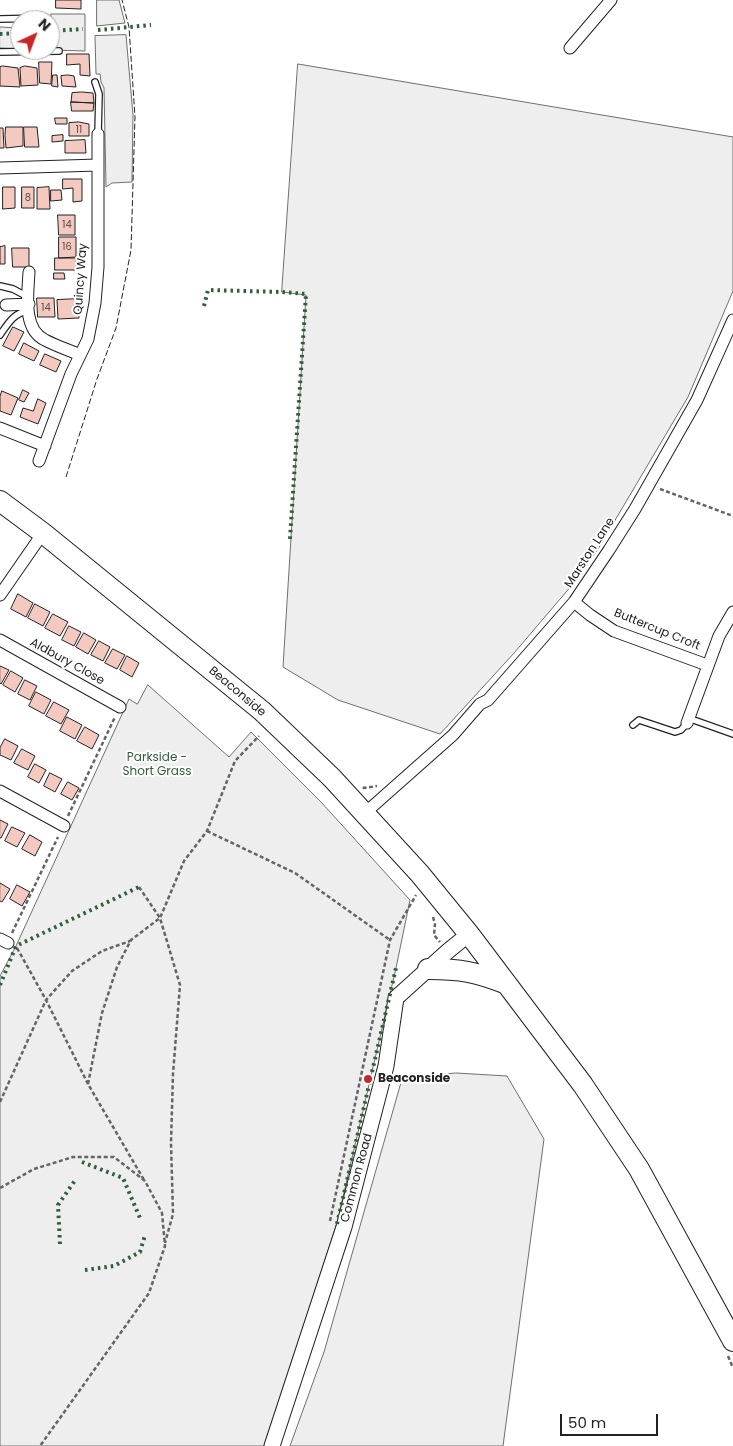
<!DOCTYPE html>
<html>
<head>
<meta charset="utf-8">
<style>
  body { margin:0 }
  #map { position:relative; width:733px; height:1446px; overflow:hidden; background:#fff; font-family:Poppins,sans-serif }
  canvas { display:block }
  .north { position:absolute; left:10px; top:10px; width:50px; height:50px; box-sizing:border-box; background:#fff; border:1px solid #a7a7a7; border-radius:50%; rotate:43deg; font-size:14px; font-weight:700; line-height:20px; text-align:center; color:#222 }
  .north::after { content:''; display:block; margin:auto; width:18px; height:22px; background:#c62828; clip-path:polygon(50% 0,100% 100%,50% 72%,0 100%) }
  .scale { position:absolute; left:560px; top:1414px; width:98px; height:22px; box-sizing:border-box; border:2px solid #222; border-top:0; padding-left:6px; font-size:15px; line-height:18px; white-space:nowrap; color:#222; -webkit-text-stroke:4px #fff; paint-order:stroke }
</style>
</head>
<body>
<div id="map">
<canvas width="733" height="1446"></canvas>
<div class="north">N</div>
<div class="scale">50 m</div>
</div>
<script>
const g = document.querySelector('canvas').getContext('2d');
g.lineJoin = 'round';
function fillPath(path, color) {
  g.fillStyle = color;
  g.fill(path, 'evenodd');
}
function stroke(path, color, width, dash) {
  g.strokeStyle = color;
  g.lineWidth = width;
  g.lineCap = dash ? 'butt' : 'round';
  g.setLineDash(dash || []);
  g.stroke(path);
}
function drawText(font, color, halo, rows, align = 'center') {
  g.font = font + ' Poppins,sans-serif';
  g.lineWidth = 4;
  g.setLineDash([]);
  g.textBaseline = 'middle';
  g.strokeStyle = halo;
  g.fillStyle = color;
  for (const [text, x, y, turn = 0] of rows) {
    g.save();
    g.translate(x, y);
    g.rotate((+turn || 0) * Math.PI / 180);
    g.textAlign = isNaN(turn) ? turn : align;
    if (halo) g.strokeText(text, 0, 0);
    g.fillText(text, 0, 0);
    g.restore();
  }
}
const green = new Path2D(`
  M97 0H119L125 23 97 26Z
  M51 14H85V51L50 50V28H53Z
  M0 27 20 28V49L0 48Z
  M126 35 133 115 132 182 112 183 106 187 104 88 101 82 100 74H96L95 36Z
  M298 64 733 137V291L688 397 598 549 572 585 515 652 440 734 338 700 283 667 306 295 282 292Z
  M148 685 229 757 251 732 321 802 410 900 396 968 337 1223 265 1446H0V976L16 946 129 699 137 704Z
  M456 1073 507 1076 544 1139 503 1446H290L324 1352 402 1079Z`);
const building = new Path2D(`
  M56 0H81V9L56 8Z
  M67 54H89L90 76 80 75V64L67 65Z
  M39 62H52L51 84 40 83Z
  M3 66 18 68 20 87 0 86V67Z
  M25 66 37 68 38 85 21 86 20 68Z
  M53 75H57L58 87 52 86Z
  M68 75 74 76 76 87 62 86 61 76Z
  M82 92 93 93 94 103 71 102 72 93Z
  M71 102 94 103 93 111H72Z
  M55 118H67V124H56Z
  M79 122 89 124V136H69V123Z
  M6 127H23V146L6 148 5 136Z
  M24 127H37L39 147H25Z
  M0 128H3L4 148H0Z
  M63 135V141L52 142V136Z
  M85 140 86 153H65V141Z
  M63 179H82V201L73 202V188L63 189Z
  M3 187H15V208L3 209Z
  M22 187H34V208H22Z
  M49 187 50 209H37V188Z
  M51 190H61L62 200 51 201Z
  M58 215H75V235H59Z
  M59 237H76V257L59 258Z
  M5 246V264H0V247Z
  M12 248H29V267H13Z
  M55 258H76V270H55Z
  M54 273H64L65 279H54Z
  M37 298H54L55 317H38Z
  M78 299 79 318 58 319 57 300Z
  M13 327 24 332 14 351 3 346Z
  M24 343 39 351 34 361 19 354Z
  M45 354 61 361 56 372 40 365Z
  M23 390 29 393 24 402 19 400Z
  M2 391 18 398 11 415 0 411V397Z
  M38 399 46 403 38 424 20 417 23 408 33 411Z
  M18 594 33 603 26 617 11 609Z
  M35 604 50 612 43 626 28 618Z
  M53 614 68 622 60 636 45 628Z
  M69 626 81 632 74 646 62 640Z
  M84 633 96 640 88 654 76 647Z
  M99 641 110 647 103 661 91 655Z
  M113 649 125 655 117 669 105 663Z
  M127 656 139 663 132 677 120 670Z
  M0 666 9 670 1 684 0 683Z
  M11 671 23 678 15 692 3 685Z
  M25 680 37 686 30 700 18 694Z
  M36 692 51 700 44 714 29 706Z
  M54 702 69 710 61 724 46 716Z
  M67 717 82 725 75 739 60 731Z
  M85 727 99 735 92 749 77 741Z
  M5 739 18 746 11 760 0 755V748Z
  M22 749 35 756 28 770 14 763Z
  M35 764 46 770 39 783 28 777Z
  M50 773 62 779 55 792 44 786Z
  M68 782 79 788 72 800 61 794Z
  M0 820 8 824 1 838H0Z
  M12 827 25 833 17 847 5 841Z
  M30 835 42 842 35 856 22 849Z
  M0 883 10 889 2 902 0 901Z
  M17 885 30 892 22 906 10 899Z`);
const path = new Path2D(`
  M660 489 733 516
  M363 787 364 788 377 786
  M68 816 115 717
  M207 831 295 873 390 940
  M139 887 160 918 180 985 173 1074 171 1143 173 1214 165 1243
  M433 917 435 924 434 935 440 942
  M12 933 58 837
  M17 948 46 1000 88 1084 144 1180
  M88 1084 102 1013 117 967 131 940 160 918 184 861 207 831 235 761 259 736
  M0 1102 46 1000 72 971 102 951 130 941
  M0 1188 34 1169 73 1157H114L145 1181 162 1213 165 1246 149 1293 40 1446
  M330 1221 390 940 416 895
  M728 1356 733 1368`);
const service = new Path2D(`
  M0 19 46 18
  M0 52 59 51
  M95 82 99 94 98 134
  M0 286 13 289 28 297
  M0 335C9 322 13 314 29 310
  M688 718 733 734
  M633 725 639 720 675 732 681 730 687 723`);
const minor = new Path2D(`
  M570 48 611 0
  M0 168 98 165
  M29 272C28 293 22 329 45 340 56 346 69 350 80 355
  M6 305 29 304
  M0 428 45 446
  M39 461 71 374 88 339 95 303 98 267V134
  M0 595 43 533
  M574 602 590 615 614 631 707 665
  M0 640 120 707
  M687 723 719 636 733 612
  M0 791 64 826
  M365 813 453 735 480 704 488 700 574 602 609 550 635 509 697 400 733 320
  M0 939 8 943`);
const tertiary = new Path2D(`
  M272 1446 344 1227 386 1066 396 998 448 951 469 934`);
const trunk = new Path2D(`
  M0 501 43 533 262 711 332 778 420 874 469 934 583 1085 639 1169 733 1341
  M428 969C461 969 476 972 507 984`);
const hedge = new Path2D(`
  M98 30 151 25
  M50 31 83 29
  M0 34 20 33
  M204 306 208 290 282 292 306 294 290 539
  M0 985 16 946 139 887
  M82 1162 123 1178 140 1218
  M337 1224 396 968
  M60 1244 58 1205 76 1179
  M85 1270 114 1266 140 1252 145 1235`);
const fence = new Path2D(`
  M66 477 97 379 116 328 131 250 135 117 129 27 122 0`);
const markers = [
  [368,1079,5,"#c62828"]
];
const numberNames = [
  ["11",79,130],
  ["8",28,198],
  ["14",67,225],
  ["16",67,247],
  ["14",46,308]
];
const streetNames = [
  ["Quincy Way",81,279,-86],
  ["Marston Lane",590,553,-57],
  ["Buttercup Croft",657,630,22],
  ["Aldbury Close",67,662,29],
  ["Beaconside",237,692,40],
  ["Common Road",357,1178,-75]
];
const parkNames = [
  ["Parkside -",157,758],
  ["Short Grass",157,772]
];
const poiNames = [
  ["Beaconside",378,1079]
];
fillPath(green, '#eee');
stroke(green, '#6f6f6f', 1);
fillPath(building, '#f3c9c0');
stroke(building, '#222', 1);
stroke(service, '#222', 8);
stroke(minor, '#222', 13);
stroke(tertiary, '#222', 17);
stroke(trunk, '#222', 22);
stroke(path, '#646464', 2.5, [4, 2.5]);
stroke(service, '#fff', 5.5);
stroke(minor, '#fff', 11);
stroke(tertiary, '#fff', 15);
stroke(trunk, '#fff', 20);
stroke(hedge, '#2f5e38', 4, [2.5, 4]);
stroke(fence, '#222', 1, [6, 2.5]);
for (const [x, y, r, color] of markers) {
  const dot = new Path2D();
  dot.arc(x, y, r, 0, 2 * Math.PI);
  g.fillStyle = color;
  g.fill(dot);
  stroke(dot, '#fff', 2);
}
drawText('10px', '#564c4a', null, numberNames);
drawText('12px', '#222', '#fff', streetNames);
drawText('12px', '#2f5e38', '#fff', parkNames);
drawText('bold 12px', '#222', '#fff', poiNames, 'left');
</script>
</body>
</html>
